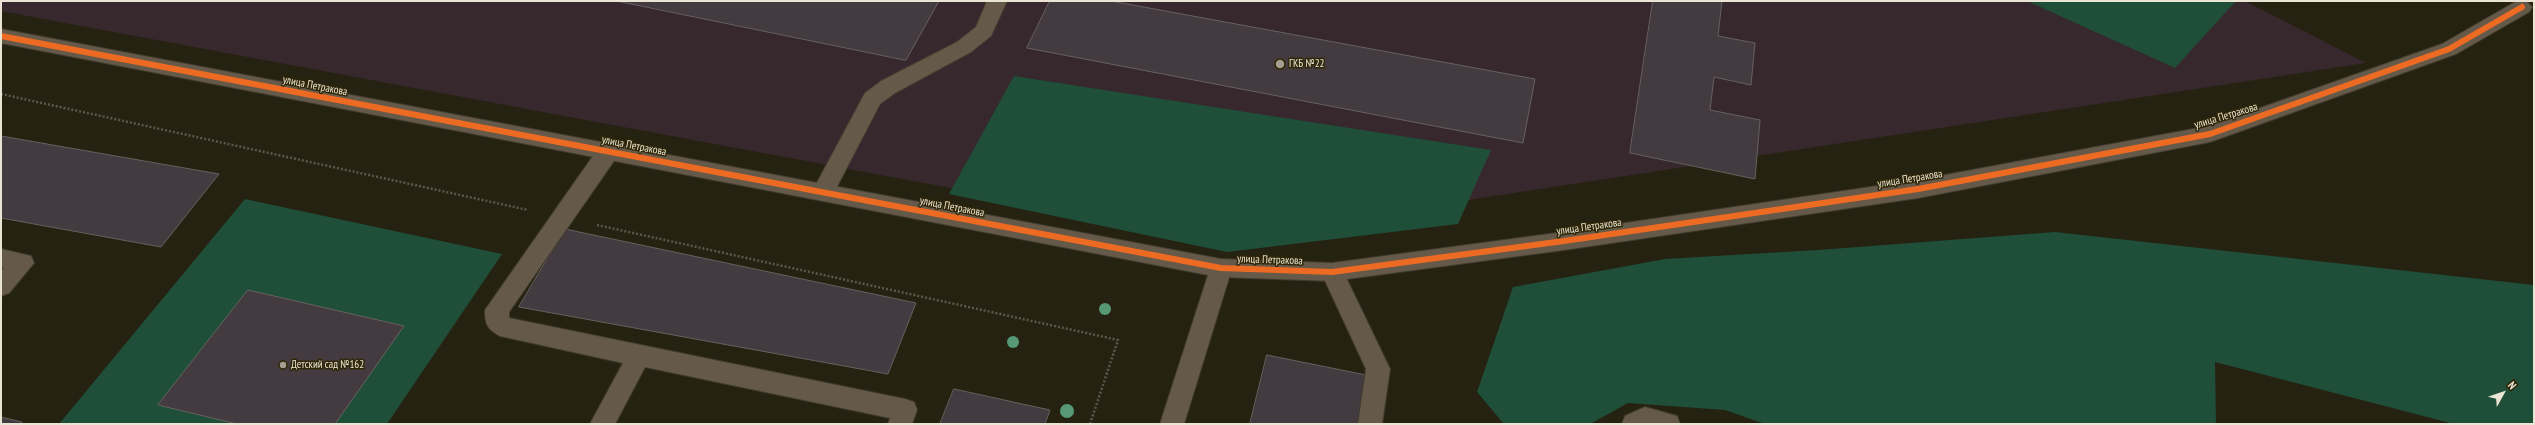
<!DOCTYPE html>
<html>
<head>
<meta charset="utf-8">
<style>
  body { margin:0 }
  #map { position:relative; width:2535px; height:425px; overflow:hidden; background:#262211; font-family:"PT Sans Narrow",sans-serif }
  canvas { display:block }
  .frame { position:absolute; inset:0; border:2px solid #e9e4d3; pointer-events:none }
  .north { position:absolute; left:2483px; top:373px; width:40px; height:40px; -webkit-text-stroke:3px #2f2708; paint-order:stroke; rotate:50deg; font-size:11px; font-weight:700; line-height:16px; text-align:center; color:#e9e4d3 }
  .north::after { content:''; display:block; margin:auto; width:14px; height:18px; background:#e9e4d3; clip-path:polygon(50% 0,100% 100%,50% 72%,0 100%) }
</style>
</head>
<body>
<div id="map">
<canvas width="2535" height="425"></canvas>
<div class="frame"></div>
<div class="north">N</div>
</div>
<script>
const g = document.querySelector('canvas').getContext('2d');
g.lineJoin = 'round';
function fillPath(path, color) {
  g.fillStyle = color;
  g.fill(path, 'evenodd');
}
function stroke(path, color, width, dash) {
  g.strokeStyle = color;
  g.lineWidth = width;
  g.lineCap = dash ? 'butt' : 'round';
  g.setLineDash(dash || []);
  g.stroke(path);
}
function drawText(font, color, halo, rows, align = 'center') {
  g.font = font + ' "PT Sans Narrow",sans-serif';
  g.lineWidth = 3;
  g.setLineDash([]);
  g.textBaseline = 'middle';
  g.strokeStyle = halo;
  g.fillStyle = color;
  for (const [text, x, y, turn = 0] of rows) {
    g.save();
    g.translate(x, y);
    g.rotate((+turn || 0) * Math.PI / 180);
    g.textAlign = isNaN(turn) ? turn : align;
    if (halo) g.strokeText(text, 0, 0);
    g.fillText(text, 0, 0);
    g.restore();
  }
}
const medical = new Path2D(`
  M1 1H2245L2366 63 1219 238 1 11Z`);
const green = new Path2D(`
  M2027 1H2236L2175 68Z
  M1014 76 1491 150 1458 224 1227 252 949 194Z
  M245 199 502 254 387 424H59Z
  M2055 232 2534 285V424H2454L2215 362 2216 424H1765L1725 410 1628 403 1590 424H1504L1477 392 1513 287 1665 259 1818 250Z`);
const building = new Path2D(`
  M617 1H939L906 60Z
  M1050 1H1111L1535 79 1523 143 1027 48Z
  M1653 1H1722L1718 36 1755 43 1751 85 1714 77 1710 110 1760 120 1755 179 1630 153Z
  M1 136 219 174 161 247 1 218Z
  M565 229 916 303 888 374 519 307Z
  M248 290 404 326 335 424H237L158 405Z
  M1267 355 1371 376 1360 424H1250Z
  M954 389 1050 410 1045 424H940Z
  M1 417 22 422 21 424H1Z`);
const path = new Path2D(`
  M1 94 528 210
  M597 225 1118 340 1090 424`);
const service = new Path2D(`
  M987 1H1007L991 36 971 52 895 93 880 104 831 198 823 201 815 198 812 192 865 93 881 81 957 42 976 27Z
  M608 144 616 146 619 152 616 158 509 312V318L905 399 914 402 917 410 912 424H888L890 418 645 367 615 424H590L623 363 500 336C487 329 485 324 485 310L600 146Z
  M1 249 31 256 34 263 9 293 1 296V271L4 268 1 267Z
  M1332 263 1340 265 1390 369 1382 424H1358L1366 369 1321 272 1324 265Z
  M1645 407 1677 416 1680 424H1622L1625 416Z`);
const minor = new Path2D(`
  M2526 1 2532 7 2529 12 2456 54 2210 142 1918 198 1564 250 1332 281 1221 277 1213 275 1210 268 1213 261 1221 259 1332 263 1564 232 1918 180 2209 126 2442 44 2515 2Z`);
const tertiary = new Path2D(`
  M1 29 1221 259 1229 261 1232 268 1184 424H1160L1208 275 1 43Z`);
const cycleway = new Path2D(`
  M1 36 1221 268 1332 272 1564 241 1918 189 2210 134 2449 49 2522 7`);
const trees = [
  [1105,309,6],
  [1013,342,6],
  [1067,411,7]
];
const markers = [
  [1280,64,5,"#a5a08f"],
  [283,365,4,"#a5a08f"]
];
const poiNames = [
  ["ГКБ №22",1289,64],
  ["Детский сад №162",291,365]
];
const streetNames = [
  ["улица Петракова",315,86,11],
  ["улица Петракова",2226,116,-17],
  ["улица Петракова",634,146,11],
  ["улица Петракова",1910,179,-9],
  ["улица Петракова",952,207,11],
  ["улица Петракова",1589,227,-8],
  ["улица Петракова",1270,260,2]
];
fillPath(medical, '#37282d');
fillPath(green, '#1f4e39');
fillPath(building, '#433b3f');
stroke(building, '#66615f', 1);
stroke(service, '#403c2e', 2);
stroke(minor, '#403c2e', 2);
stroke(tertiary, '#403c2e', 2);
stroke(path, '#5e574a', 2.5, [2, 2]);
fillPath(service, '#65594a');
fillPath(minor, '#65594a');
fillPath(tertiary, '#65594a');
stroke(cycleway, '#ed6a23', 6);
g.fillStyle = '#579975';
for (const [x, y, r] of trees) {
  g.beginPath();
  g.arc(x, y, r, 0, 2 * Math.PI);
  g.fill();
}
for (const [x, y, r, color] of markers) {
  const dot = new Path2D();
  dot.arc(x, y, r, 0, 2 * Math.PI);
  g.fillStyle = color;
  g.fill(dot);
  stroke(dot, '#2f2708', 1.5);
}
drawText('11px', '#e9e4d3', '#2f2708', poiNames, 'left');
drawText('11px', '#e9e4d3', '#2f2708', streetNames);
</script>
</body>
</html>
